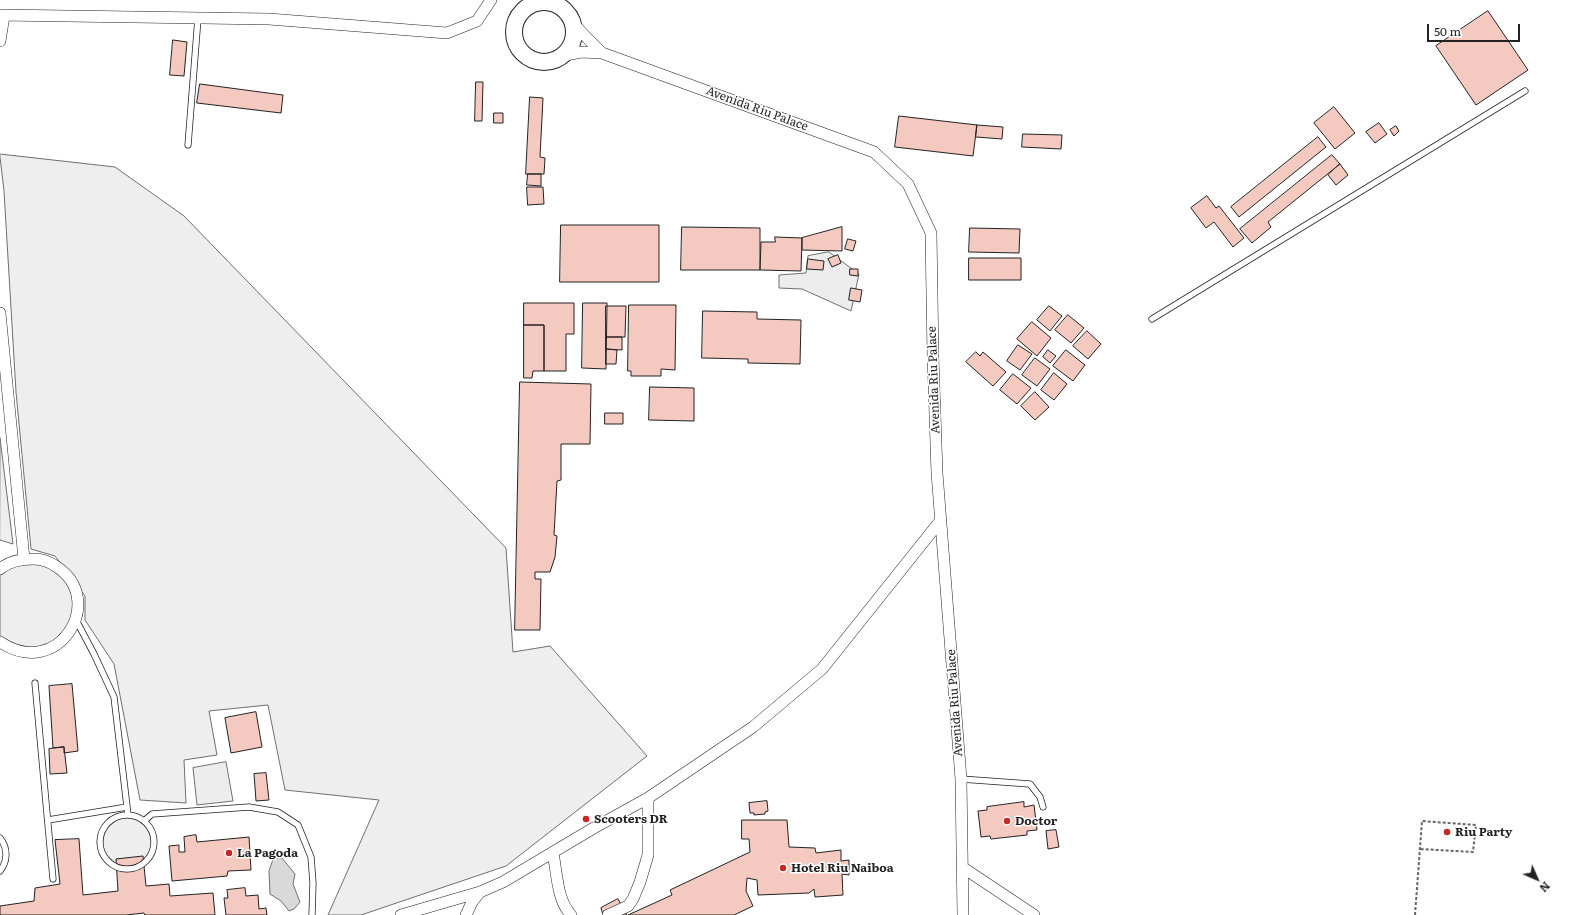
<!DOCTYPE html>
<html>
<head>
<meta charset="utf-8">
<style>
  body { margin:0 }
  #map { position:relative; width:1573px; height:915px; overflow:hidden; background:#fff; font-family:Literata,serif }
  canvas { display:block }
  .north { position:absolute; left:1517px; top:859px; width:40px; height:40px; -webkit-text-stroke:3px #fff; paint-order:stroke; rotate:135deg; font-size:11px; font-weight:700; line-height:16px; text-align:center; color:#222 }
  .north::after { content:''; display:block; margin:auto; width:14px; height:18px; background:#222; clip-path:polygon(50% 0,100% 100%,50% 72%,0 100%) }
  .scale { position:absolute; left:1427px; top:24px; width:93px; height:18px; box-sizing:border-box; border:2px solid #222; border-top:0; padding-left:5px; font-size:12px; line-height:14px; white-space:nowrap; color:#222; -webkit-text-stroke:3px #fff; paint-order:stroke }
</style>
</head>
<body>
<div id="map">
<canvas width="1573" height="915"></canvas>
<div class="north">N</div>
<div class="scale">50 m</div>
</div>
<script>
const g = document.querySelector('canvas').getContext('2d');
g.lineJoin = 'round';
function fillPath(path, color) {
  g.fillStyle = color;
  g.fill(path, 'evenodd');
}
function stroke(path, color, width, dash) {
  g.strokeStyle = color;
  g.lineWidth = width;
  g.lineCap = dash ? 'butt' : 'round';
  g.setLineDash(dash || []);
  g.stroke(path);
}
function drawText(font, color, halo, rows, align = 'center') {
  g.font = font + ' Literata,serif';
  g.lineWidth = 3;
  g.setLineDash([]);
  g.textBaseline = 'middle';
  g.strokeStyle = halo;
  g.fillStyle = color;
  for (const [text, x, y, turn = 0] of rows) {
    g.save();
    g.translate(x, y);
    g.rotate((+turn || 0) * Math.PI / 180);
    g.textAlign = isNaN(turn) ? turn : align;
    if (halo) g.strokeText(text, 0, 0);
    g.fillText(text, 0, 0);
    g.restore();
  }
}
const green = new Path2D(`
  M0 154 115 167 184 216 506 548 513 652 550 646 647 756 506 866 361 915H328L379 800 285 790 268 705 209 711 217 755 184 760 186 803 140 800 114 664 85 620V596L55 556 31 549 16 392 4 191Z
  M0 438 13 544 0 540Z
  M37 559 70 580 75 619 42 652 0 642V569Z
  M100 842a27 27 0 1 1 54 0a27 27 0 1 1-54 0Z`);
const parking = new Path2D(`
  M829 252 859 274 851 311 802 289 779 288V275L806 273 808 256Z
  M226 762 233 801 197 805 193 768Z`);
const water = new Path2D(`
  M274 858H282L295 874 293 884 300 902 294 909 289 911 281 901 270 894 269 871Z`);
const building = new Path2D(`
  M1488 11 1528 70 1476 105 1436 46Z
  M173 40 187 42 184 76 170 75Z
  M476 82H483L482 121H475Z
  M200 84 283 95 281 113 197 103Z
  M530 97 543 98 540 157 545 158 544 174H526Z
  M1334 107 1355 133 1335 149 1314 123Z
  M494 113H503V123H494Z
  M899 116 977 125 973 156 895 147Z
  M1379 123 1387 134 1375 143 1366 132Z
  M977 125 1003 127 1002 139 976 137Z
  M1396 126 1399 131 1394 136 1390 130Z
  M1023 134 1062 135 1061 149 1022 147Z
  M1318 137 1326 147 1239 217 1231 207Z
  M1332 155 1340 164 1268 222 1271 227 1252 243 1240 229Z
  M1340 164 1348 175 1336 185 1328 175Z
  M528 174H541V186L527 185Z
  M527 187H543L544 204 528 205Z
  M1207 196 1216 208 1219 206 1244 238 1233 247 1214 222 1206 228 1191 208Z
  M561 225H659V282H560Z
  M682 227 760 228V270H681Z
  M842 227V251L802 250V238Z
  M970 228 1020 229 1019 253 969 252Z
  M775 237 802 238 801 271 760 270 761 242H775Z
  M848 239 856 241 853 251 845 249Z
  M838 255 841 263 832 267 828 259Z
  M969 258H1021V280H969Z
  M808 259 824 261 823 270 807 269Z
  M850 269H858V276L850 275Z
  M851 288 862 290 860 302 849 300Z
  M524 303H574V334H566V371H544V325H524Z
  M583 303H607L606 369 582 368Z
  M629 305H676L675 370 661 369V376H631V371H628Z
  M606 306H626L625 337H606Z
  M1049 306 1062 316 1050 331 1037 320Z
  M703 311 757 312V319L801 320 800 364 748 363V359L702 358Z
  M1068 315 1084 328 1071 343 1055 330Z
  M1032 322 1051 338 1037 356 1017 339Z
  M524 325H544V371H533L532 378H524Z
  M1087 331 1101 344 1088 359 1073 346Z
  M606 337H622V350L606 349Z
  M1018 345 1032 354 1020 370 1007 361Z
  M606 349 617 350 616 364H606Z
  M1048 350 1056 356 1050 363 1043 357Z
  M1066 350 1085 365 1073 381 1053 366Z
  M976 352 980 356 983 352 1006 372 993 386 966 362Z
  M1035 358 1050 369 1037 386 1022 375Z
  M1054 373 1067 384 1054 400 1041 390Z
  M1013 374 1031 388 1017 404 1000 390Z
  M520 382 591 384 590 444H561V480L557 481 554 535 557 536 555 557 550 572H535V579H541L540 630H515Z
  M650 387 694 388V421L649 420Z
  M1035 392 1049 407 1035 420 1021 406Z
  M605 413H623V424H605Z
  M72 684 78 751 64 753V747L53 748 49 686Z
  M256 712 262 747 231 753 225 718Z
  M64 747 67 773 50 774 49 749Z
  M266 773 269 800 256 801 254 774Z
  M767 801 768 811 765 812V814L754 815V813H750L749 803Z
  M1024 802V807L1034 805 1037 830 1027 831V835L991 839 990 836 981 837 978 811 987 810V807Z
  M742 820H787L789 847 815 848 816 853 841 850V861L849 860V875L842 874 843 895 815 897 814 889 809 893 758 895 757 880 747 878 746 891 753 906 734 915H628L672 895 670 890 750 852 749 839H742Z
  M1056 830 1059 847 1048 849 1046 831Z
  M196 835 197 842 249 837 251 870 228 871 227 876 172 881 169 846 179 845V852H185L184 837Z
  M79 839 83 895 118 891 116 859 143 856 146 886 169 884 170 896 213 893 215 915H145L144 913 126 915H0V906L34 901 35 888 60 884 55 840Z
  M245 888 246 896 258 895 259 909 266 908 267 915H226L224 898H228L227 890Z
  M618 899 627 915H603L601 908Z`);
const path = new Path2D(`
  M1415 915 1422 821 1476 825 1473 852 1420 849`);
const lane = new Path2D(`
  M188 145 198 18
  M1152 319 1525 91
  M76 620 94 654 114 697 128 815
  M35 683 53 879
  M961 779 1030 784 1040 797 1043 807
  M100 842a27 27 0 1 1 54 0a27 27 0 1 1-54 0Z
  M48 820 127 807
  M144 821 152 814 249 807 278 812 298 825 311 857 313 883 312 915
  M0 838C8 848 8 861 0 871`);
const street = new Path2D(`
  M0 15 269 19 447 33 477 21 491 0
  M572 22 588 39 602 53
  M0 41 4 16
  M561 56 581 52 602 53 874 152 908 184 931 233 933 357 937 473 961 779 963 915
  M0 313 24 559
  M0 569C9 561 22 559 34 559 42 559 50 562 57 567 107 600 59 681 0 642
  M553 853C557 873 557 900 571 915
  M962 867 1034 915
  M401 915 480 892
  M466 915 472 902 480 892 503 882 592 829 648 798 753 727 822 669 941 520
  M608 915 628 906 633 899 640 882 648 855V798`);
const secondary = new Path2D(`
  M514 32a30 30 0 1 1 60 0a30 30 0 1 1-60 0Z`);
const markers = [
  [586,819,4,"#c62828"],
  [1007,821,4,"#c62828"],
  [1447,832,4,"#c62828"],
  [229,853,4,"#c62828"],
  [783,868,4,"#c62828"]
];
const streetNames = [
  ["Avenida Riu Palace",757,109,20],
  ["Avenida Riu Palace",934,380,-92],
  ["Avenida Riu Palace",955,703,-94]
];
const poiNames = [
  ["Scooters DR",594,819],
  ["Doctor",1015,821],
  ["Riu Party",1455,832],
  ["La Pagoda",237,853],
  ["Hotel Riu Naiboa",791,868]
];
fillPath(green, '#eee');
stroke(green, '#6f6f6f', 1);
fillPath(parking, '#ededed');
stroke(parking, '#6f6f6f', 1);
fillPath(water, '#d9d9d9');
stroke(water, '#6f6f6f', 1);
fillPath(building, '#f3c9c0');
stroke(building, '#222', 1);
stroke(lane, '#222', 7);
stroke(street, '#222', 12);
stroke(secondary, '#222', 18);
stroke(path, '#646464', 2, [3, 2]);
stroke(lane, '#fff', 5.5);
stroke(street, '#fff', 11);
stroke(secondary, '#fff', 16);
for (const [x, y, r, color] of markers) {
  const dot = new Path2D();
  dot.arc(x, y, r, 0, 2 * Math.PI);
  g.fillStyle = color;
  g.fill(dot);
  stroke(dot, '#fff', 1.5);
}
drawText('12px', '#222', '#fff', streetNames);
drawText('bold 12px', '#222', '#fff', poiNames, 'left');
</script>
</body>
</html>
